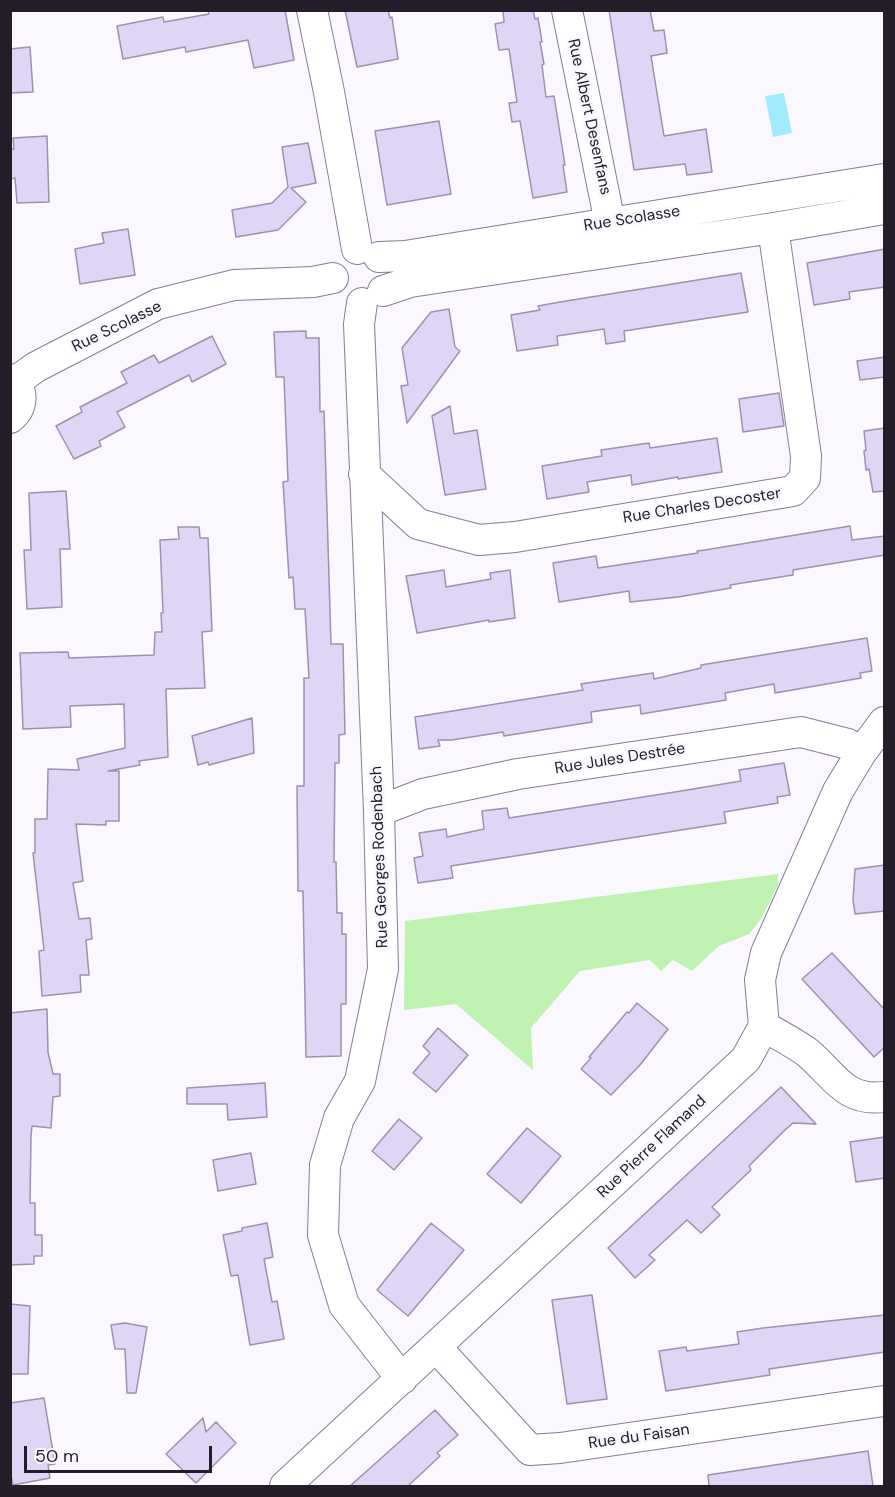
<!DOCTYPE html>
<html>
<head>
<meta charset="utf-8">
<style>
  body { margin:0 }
  #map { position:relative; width:895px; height:1497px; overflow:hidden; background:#faf8fe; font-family:"DM Sans",sans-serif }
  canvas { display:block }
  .frame { position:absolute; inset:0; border:12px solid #221d28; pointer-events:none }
  .scale { position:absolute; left:24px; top:1446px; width:188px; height:27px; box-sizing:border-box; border:3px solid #221d28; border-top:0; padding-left:8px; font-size:18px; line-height:21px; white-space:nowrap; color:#221d28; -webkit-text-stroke:4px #faf8fe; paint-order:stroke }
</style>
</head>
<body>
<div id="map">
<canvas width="895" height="1497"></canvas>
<div class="frame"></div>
<div class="scale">50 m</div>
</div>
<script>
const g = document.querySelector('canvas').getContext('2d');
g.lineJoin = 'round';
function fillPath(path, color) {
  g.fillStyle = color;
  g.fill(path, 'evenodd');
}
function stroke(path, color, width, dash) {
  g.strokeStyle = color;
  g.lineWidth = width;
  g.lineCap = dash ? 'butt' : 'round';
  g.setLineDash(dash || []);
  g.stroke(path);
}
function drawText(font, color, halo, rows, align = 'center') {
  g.font = font + ' "DM Sans",sans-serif';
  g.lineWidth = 6;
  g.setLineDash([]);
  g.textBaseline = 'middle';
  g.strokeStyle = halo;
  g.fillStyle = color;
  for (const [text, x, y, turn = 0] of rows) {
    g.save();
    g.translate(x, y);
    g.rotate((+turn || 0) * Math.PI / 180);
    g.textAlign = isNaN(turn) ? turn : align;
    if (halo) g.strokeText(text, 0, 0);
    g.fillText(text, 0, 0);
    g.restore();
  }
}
const green = new Path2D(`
  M778 874V885L761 919 749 934 719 946 692 971 673 960 661 971 650 960 580 971 531 1028 533 1070 456 1004 404 1010 405 921Z`);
const water = new Path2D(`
  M784 93 792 133 773 137 765 96Z`);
const building = new Path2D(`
  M208 10H285L294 60 254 68 248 40 186 52 185 47 123 59 117 26 163 17 164 22 209 14Z
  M345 10H388L390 18 392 17 398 59 357 67Z
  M503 10H533L535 19 538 18 542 42H540L544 64 542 65 546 97 554 96 565 165H563L567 192 533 198 520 121 512 122 509 103 517 102 509 49 499 50 495 24 504 22Z
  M609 10H650L654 31 664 30 667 53 651 56 664 136 706 129 712 172 687 175 685 164 634 170Z
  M30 47 33 92 10 93V49Z
  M439 121 451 194 387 205 375 131Z
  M47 136 49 202 17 203 15 178 10 179V149H14L13 138Z
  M308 143 316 183 291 188 306 202 278 230 236 237 232 210 272 203 288 187 282 147Z
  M128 229 135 275 80 284 75 249 104 243 102 233Z
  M885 249V287L849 292 850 299 814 305 807 263Z
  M741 273 748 312 624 331 625 341 606 344 604 329 557 336 558 345 517 351 511 315 540 310 538 306 560 302Z
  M449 309 455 347 460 351 407 423 401 386 408 385 402 348 431 312Z
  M306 331V338H319L320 412 324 411 331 644H343L345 734 339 735V763H335L334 862H336L337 913H342V934H346V1004H341V1056L306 1057 303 891H298L297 786H304V678H309L305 609H295L293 577 289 578 283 482 288 481 284 377H276L274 332Z
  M212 336 226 364 192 382 189 375 117 412 125 427 99 441 101 446 74 459 56 426 82 412 80 407 127 383 121 372 154 355 159 363Z
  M885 357V377L860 380 857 361Z
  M779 393 784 426 743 432 739 399Z
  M450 406 454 434 477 430 486 489 445 495 432 416Z
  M885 428V491L873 492 869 469 866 470 864 451 866 450 864 431Z
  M717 438 722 472 678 479V477L632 485 631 475 587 482 589 492 547 499 542 466 602 456 601 450 649 443 650 448Z
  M66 491 70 549H60L62 607 27 609 24 550H31L29 493Z
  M850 526 852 540 885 536V555L793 570V575L730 585 731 588 678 597 630 602 629 591 559 602 553 563 596 556 598 568 698 553 697 551 705 550Z
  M178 527H199L200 538H208L212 631 202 632 205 688 166 689 168 757 139 761 140 765 108 771H119V821H106V825L76 824 83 881 73 883 79 919 90 918 92 939 86 940 89 975H80L81 992 42 996 39 951 44 950 33 853H35V819H47L48 769 79 770 77 759 125 748 124 704 70 706 71 727 23 729 20 653 68 652 69 658 154 655 155 632H162L161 613H163L160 540 179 539Z
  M444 570 446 587 491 579 490 573 510 570 515 618 489 622V620L417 633 406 576Z
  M867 638 872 671 860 673 861 678 775 693 774 684 725 693 726 700 641 714 640 705 591 712 592 722 504 736 503 732 452 740H438L440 746 419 749 415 717 583 690 581 684 653 673 654 679 701 668V665Z
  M252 718 254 753 209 765 208 762 198 765 192 736Z
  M784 763 790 795 777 797 778 803 724 812 726 823 451 866 453 878 418 883 414 858 423 856 419 833 446 829 447 837 484 829 482 811 507 808 509 818 675 792 741 781 739 770Z
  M885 865V911L855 914 853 900 855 869Z
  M832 953 885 1010V1047L874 1057 802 979Z
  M637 1003 668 1029 640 1065 611 1095 581 1069 591 1058 589 1057 627 1012 629 1013Z
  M47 1009 48 1052 53 1074H60V1096L53 1097 51 1128 32 1126 31 1136 30 1203H35V1235H42V1256H34V1264L10 1265V1013Z
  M438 1028 468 1055 436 1092 413 1073 430 1053 423 1046Z
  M265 1083 267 1117 228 1120 227 1104H187V1088Z
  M781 1087 816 1124 793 1123 785 1130 749 1166 751 1170 712 1207 720 1215 701 1233 687 1220 649 1255 655 1260 635 1278 608 1248Z
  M399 1119 422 1138 394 1170 372 1151Z
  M527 1128 561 1156 521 1203 487 1174Z
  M885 1137V1178L856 1182 850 1142Z
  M251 1153 256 1184 218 1191 213 1160Z
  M267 1223 273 1257 264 1259 272 1302 277 1301 284 1339 250 1345 238 1275 231 1276 223 1235 242 1231V1228Z
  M431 1223 464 1250 408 1316 377 1290Z
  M592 1295 607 1399 567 1404 552 1300Z
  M10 1304 30 1306 28 1374H10Z
  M885 1315V1352L769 1369 770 1375 666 1391 659 1351 686 1347 687 1351 739 1344 737 1332 763 1328Z
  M125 1323 147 1327 136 1393H127L125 1349H115L111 1325Z
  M44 1398 55 1464 48 1465 50 1478 13 1485 10 1470V1403Z
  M435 1410 458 1435 437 1453 440 1456 408 1486H350Z
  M203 1418 206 1432 216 1422 236 1443 196 1483 166 1454Z
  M868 1451 873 1486H709L708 1475Z`);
const minor = new Path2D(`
  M312 10 329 92 357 249
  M567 10 610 223
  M379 257 405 256 884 179
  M383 291 410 282 773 228 884 209
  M362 303 359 324 379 811 383 969 360 1081 339 1118 325 1165 323 1235 344 1305 402 1379
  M10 379C25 389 23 408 10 418
  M15 382 36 367 158 304 234 285 313 282 333 278
  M364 474 418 524 479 540 515 537 793 491 805 478 806 456 773 228
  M379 811 423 794 518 774 801 732 848 744 861 753
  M764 1026C778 1035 795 1043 808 1053 834 1075 845 1102 884 1097
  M436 1347 530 1450 560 1448 884 1401
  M285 1486 746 1059 764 1026 760 980 766 953 838 791 861 753 884 722`);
const streetNames = [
  ["Rue Albert Desenfans",589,117,78],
  ["Rue Scolasse",632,219,-9],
  ["Rue Scolasse",117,327,-26],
  ["Rue Charles Decoster",702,506,-9],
  ["Rue Jules Destrée",620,759,-9],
  ["Rue Georges Rodenbach",380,857,-92],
  ["Rue Pierre Flamand",652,1147,-43],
  ["Rue du Faisan",639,1437,-8]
];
fillPath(green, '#bff1b0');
fillPath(water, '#a0ebfd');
fillPath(building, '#dfd5f4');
stroke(building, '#9b92af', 1.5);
stroke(minor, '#877b96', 32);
stroke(minor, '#fff', 30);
drawText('16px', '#221d28', '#faf8fe', streetNames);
</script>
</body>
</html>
